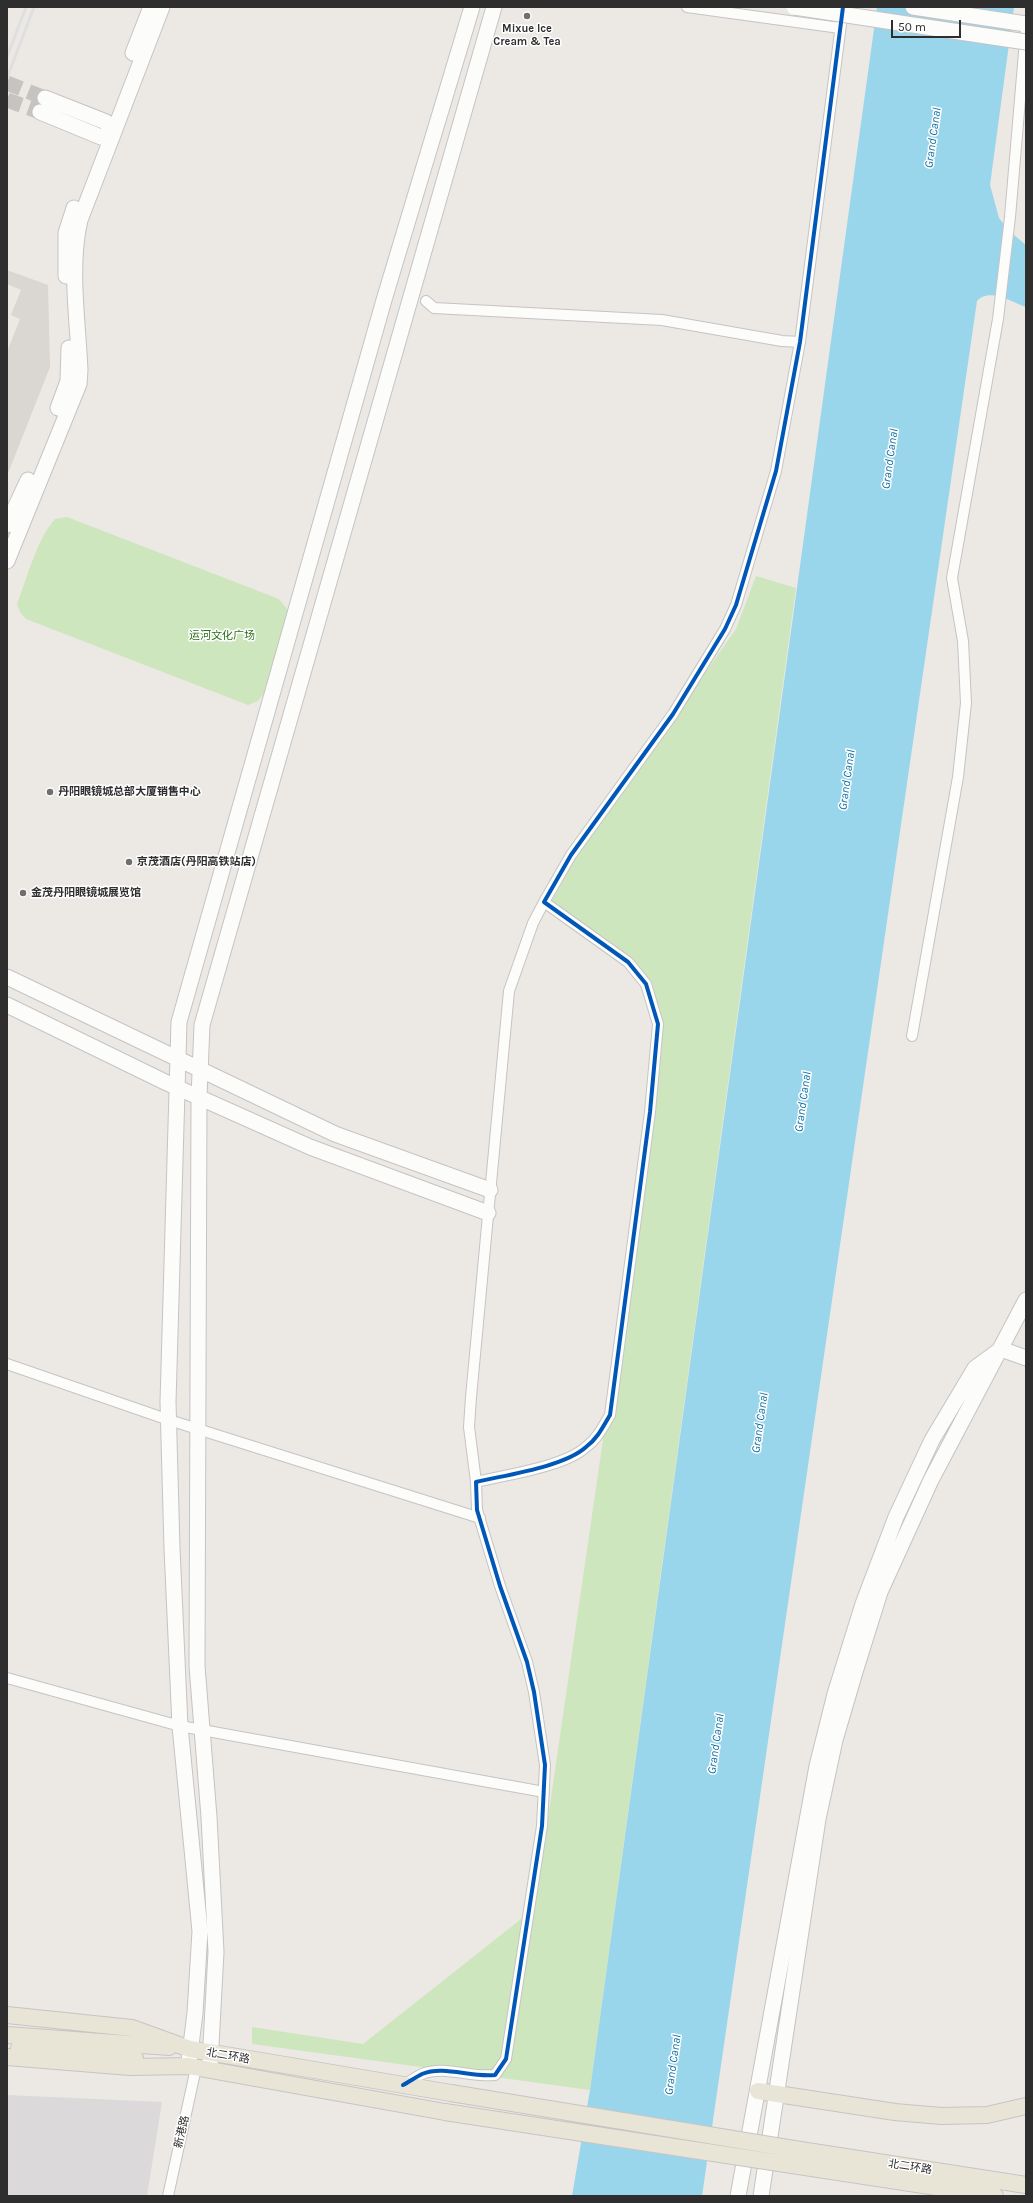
<!DOCTYPE html>
<html>
<head>
<meta charset="utf-8">
<style>
  body { margin:0 }
  #map { position:relative; width:1033px; height:2203px; overflow:hidden; background:#ece8e4; font-family:Karla,sans-serif }
  canvas { display:block }
  .frame { position:absolute; inset:0; border:8px solid #2e2e2e; pointer-events:none }
  .scale { position:absolute; left:891px; top:20px; width:70px; height:18px; box-sizing:border-box; border:2px solid #2e2e2e; border-top:0; padding-left:5px; font-size:12px; line-height:14px; white-space:nowrap; color:#2e2e2e; -webkit-text-stroke:3px #fff; paint-order:stroke }
</style>
</head>
<body>
<div id="map">
<canvas width="1033" height="2203"></canvas>
<div class="frame"></div>
<div class="scale">50 m</div>
</div>
<script>
const g = document.querySelector('canvas').getContext('2d');
g.lineJoin = 'round';
function fillPath(path, color) {
  g.fillStyle = color;
  g.fill(path, 'evenodd');
}
function stroke(path, color, width, dash) {
  g.strokeStyle = color;
  g.lineWidth = width;
  g.lineCap = dash ? 'butt' : 'round';
  g.setLineDash(dash || []);
  g.stroke(path);
}
function drawText(font, color, halo, rows, align = 'center') {
  g.font = font + ' Karla,"Noto Sans SC",sans-serif';
  g.lineWidth = 3;
  g.setLineDash([]);
  g.textBaseline = 'middle';
  g.strokeStyle = halo;
  g.fillStyle = color;
  for (const [text, x, y, turn = 0] of rows) {
    g.save();
    g.translate(x, y);
    g.rotate((+turn || 0) * Math.PI / 180);
    g.textAlign = isNaN(turn) ? turn : align;
    if (halo) g.strokeText(text, 0, 0);
    g.fillText(text, 0, 0);
    g.restore();
  }
}
const industrial = new Path2D(`
  M7 2095 162 2102 147 2196H7Z`);
const green = new Path2D(`
  M67 517 279 599 288 610 287 623 264 693 258 701 248 705 26 619 20 612 17 604C27 578 37 539 55 519Z
  M756 576 796 588 590 2090 252 2044V2027L363 2044 535 1908 662 1033 652 997 653 985 632 958 552 901 576 857 736 629Z`);
const plaza = new Path2D(`
  M7 270 48 285 50 367 7 476V352L20 319 11 315 21 290 7 284Z`);
const water = new Path2D(`
  M877 7H1014L990 185 999 218 1008 230 1026 245V307C1011 302 990 287 977 301L702 2196H572L590 2090Z`);
const secondaryTunnel = new Path2D(`
  M7 83 45 98
  M7 100 40 112`);
const street = new Path2D(`
  M687 7 840 28
  M426 301 434 308 662 320 782 341 800 342
  M912 1036 958 777 966 703 963 641 952 578 998 319 1010 217 1026 29
  M7 1364 169 1420 480 1518
  M476 1482 469 1427 471 1397 509 991 533 923 544 902
  M7 1678 180 1726 544 1792
  M403 2085C409 2082 416 2077 422 2074 444 2065 471 2078 495 2075L506 2059 542 1826 545 1765 534 1692 527 1662 500 1586 477 1510 476 1482C505 1475 564 1467 586 1447 597 1439 603 1427 610 1415L650 1112 658 1024 646 984 628 962 544 902 571 855 673 714 725 629 736 605 776 471 800 342 843 9
  M168 2196 196 2068`);
const secondary = new Path2D(`
  M913 7 1026 24
  M133 53 151 7
  M40 112 101 137 113 134 106 122 45 98
  M66 276V233L74 208
  M58 408 68 381 69 348
  M7 525 28 480
  M7 561 79 384 80 370C78 323 69 266 80 220L162 7
  M7 977 335 1134 490 1190
  M7 1005 167 1083 310 1147 488 1213
  M1001 1349 1026 1358
  M189 2061 195 2013 200 1931 180 1726 172 1548 168 1402 179 1022 384 300 472 7
  M210 2063 216 1952 209 1817 197 1666 199 1097 202 1025 494 7
  M738 2196 817 1766 835 1694 863 1604 896 1517 932 1440 975 1368 997 1352
  M761 2196 818 1819 835 1740 855 1672 880 1592 931 1480 1026 1300`);
const primary = new Path2D(`
  M7 2015 132 2028 190 2049 451 2093
  M7 2035 169 2047
  M19 2048 81 2050 135 2058
  M7 2057 130 2067 188 2066 445 2112
  M758 2091 895 2112 941 2116 987 2115 1026 2106
  M794 2149 1026 2185
  M792 2165 995 2196`);
const rail = new Path2D(`
  M7 57 26 7
  M7 78 34 7`);
const secondaryBridge = new Path2D(`
  M794 7 1026 42`);
const primaryBridge = new Path2D(`
  M451 2093 794 2149
  M445 2112 792 2165`);
const cycleway = new Path2D(`
  M403 2085C409 2082 416 2077 422 2074 444 2065 471 2078 495 2075L506 2059 542 1826 545 1765 534 1692 527 1662 500 1586 477 1510 476 1482C505 1475 564 1467 586 1447 597 1439 603 1427 610 1415L650 1112 658 1024 646 984 628 962 544 902 571 855 673 714 725 629 736 605 776 471 800 342 843 7`);
const markers = [
  [527,16,4,"#706f6e"],
  [50,792,4,"#706f6e"],
  [129,862,4,"#706f6e"],
  [23,893,4,"#706f6e"]
];
const poiNames = [
  ["Mixue Ice",527,29,"center"],
  ["Cream & Tea",527,42,"center"],
  ["丹阳眼镜城总部大厦销售中心",58,792],
  ["京茂酒店(丹阳高铁站店)",137,862],
  ["金茂丹阳眼镜城展览馆",31,893]
];
const parkNames = [
  ["运河文化广场",222,636]
];
const streetNames = [
  ["北二环路",228,2056,10],
  ["新港路",182,2132,-77],
  ["北二环路",910,2167,9]
];
const waterNames = [
  ["Grand Canal",933,138,-82],
  ["Grand Canal",890,459,-82],
  ["Grand Canal",847,780,-82],
  ["Grand Canal",803,1102,-82],
  ["Grand Canal",760,1423,-82],
  ["Grand Canal",716,1744,-82],
  ["Grand Canal",673,2065,-82]
];
fillPath(industrial, '#dcd9db');
fillPath(green, '#cee6be');
fillPath(plaza, '#dad6d2');
fillPath(water, '#99d6ec');
stroke(secondaryTunnel, '#c6c3c0', 15, [15, 8]);
stroke(street, '#c5c4c5', 12);
stroke(secondary, '#c5c4c5', 17);
stroke(primary, '#c6c5c4', 18);
stroke(street, '#fcfcfb', 10);
stroke(secondary, '#fcfcfb', 15);
stroke(primary, '#e8e4d6', 16);
stroke(rail, '#dfdfe1', 3);
stroke(secondaryBridge, '#c5c4c5', 17, []);
stroke(primaryBridge, '#c6c5c4', 18, []);
stroke(secondaryBridge, '#fcfcfb', 15);
stroke(primaryBridge, '#e8e4d6', 16);
stroke(cycleway, '#0057b8', 4);
for (const [x, y, r, color] of markers) {
  const dot = new Path2D();
  dot.arc(x, y, r, 0, 2 * Math.PI);
  g.fillStyle = color;
  g.fill(dot);
  stroke(dot, '#fff', 1.5);
}
drawText('bold 11px', '#2e2e2e', '#fff', poiNames, 'left');
drawText('11px', '#2c6e1b', '#fff', parkNames);
drawText('11px', '#2e2e2e', '#fff', streetNames);
drawText('italic 12px', '#0d6fa3', '#fff', waterNames);
</script>
</body>
</html>
